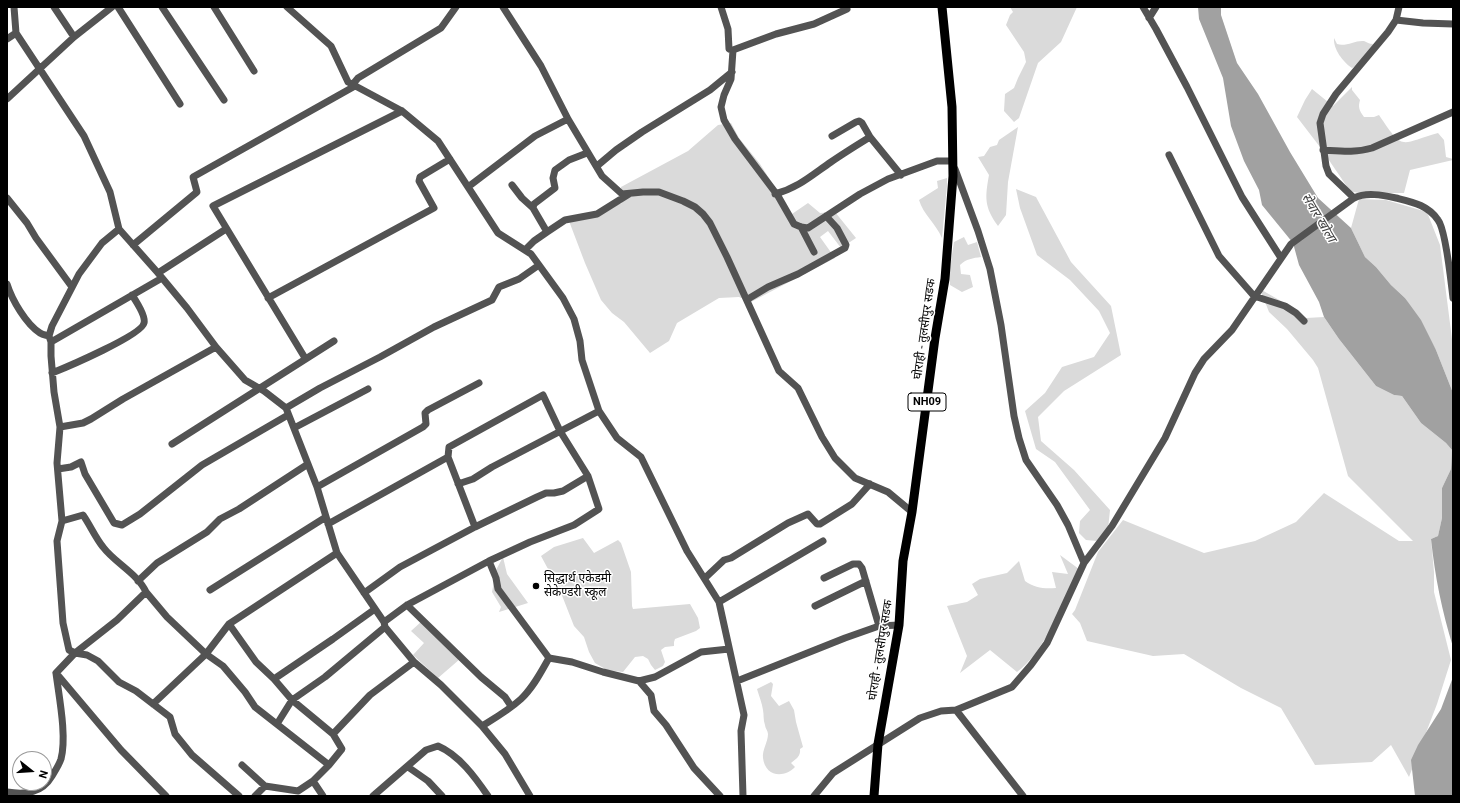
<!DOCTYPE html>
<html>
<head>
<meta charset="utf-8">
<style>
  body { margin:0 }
  #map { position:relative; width:1460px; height:803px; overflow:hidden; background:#fff; font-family:Roboto,sans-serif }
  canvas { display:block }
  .frame { position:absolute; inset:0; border:8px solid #000; pointer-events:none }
  .north { position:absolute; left:12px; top:751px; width:40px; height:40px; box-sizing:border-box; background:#fff; border:1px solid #999; border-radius:50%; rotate:107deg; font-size:11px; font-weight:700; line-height:16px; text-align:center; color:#000 }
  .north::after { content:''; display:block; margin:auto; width:14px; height:18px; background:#000; clip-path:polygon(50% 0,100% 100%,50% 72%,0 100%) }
</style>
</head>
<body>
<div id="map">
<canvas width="1460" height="803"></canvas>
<div class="frame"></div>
<div class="north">N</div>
</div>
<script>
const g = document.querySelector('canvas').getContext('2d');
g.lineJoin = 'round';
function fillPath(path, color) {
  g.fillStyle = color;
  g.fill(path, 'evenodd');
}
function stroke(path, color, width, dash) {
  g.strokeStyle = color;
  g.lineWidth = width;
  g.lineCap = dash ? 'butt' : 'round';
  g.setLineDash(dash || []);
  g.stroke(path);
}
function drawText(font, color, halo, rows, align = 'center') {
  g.font = font + ' Roboto,"Noto Sans Devanagari",sans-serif';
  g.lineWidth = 3;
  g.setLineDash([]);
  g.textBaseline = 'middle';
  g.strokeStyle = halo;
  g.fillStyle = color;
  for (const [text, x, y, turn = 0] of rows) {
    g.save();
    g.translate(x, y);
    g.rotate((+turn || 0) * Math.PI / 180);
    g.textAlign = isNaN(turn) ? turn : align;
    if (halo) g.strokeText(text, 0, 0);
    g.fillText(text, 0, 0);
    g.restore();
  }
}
const green = new Path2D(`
  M1010 7H1077L1061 42 1038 63 1019 118 1014 122 1004 111 1005 94 1014 88 1018 78 1026 62 1024 52 1006 25 1010 15 1013 12Z
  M1334 38 1337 44C1346 47 1355 40 1364 41 1367 42 1369 44 1373 44 1369 55 1362 62 1352 68 1343 62 1333 49 1334 38Z
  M1352 87V90L1360 100C1358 107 1359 110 1364 117H1374L1379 115C1404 152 1399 144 1438 133L1444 140 1446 157 1453 159V160L1410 170 1404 193H1358L1350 191 1320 147 1297 117 1305 100 1312 89 1333 106Z
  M731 123 739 138 760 164 792 214 808 203 820 213 835 212 856 238 841 248 828 231 820 237 835 258 751 302 739 297 719 298 677 323 669 341 650 353 624 322 612 313 601 300 585 263 569 221 622 203 621 187 688 151 718 125Z
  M1018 127 1008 182 1006 215 998 226C984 207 985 197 989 175L978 157 984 156 990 147 997 145 999 140Z
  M947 178V186L942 238C936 224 923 214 919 200L938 188 937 181Z
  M1016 189 1036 197 1071 262 1111 306 1121 355 1064 391 1038 417 1041 441 1074 470 1110 510 1108 529 1097 541 1086 540 1079 533 1080 521 1090 510 1055 462 1036 449 1025 411 1045 393 1062 367 1094 357 1110 333 1099 311 1070 280 1037 255 1020 208Z
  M1359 199 1386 200 1427 212 1440 245 1453 347V393L1436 350 1405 298 1391 285 1376 267 1365 257 1351 228Z
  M964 237 968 245 977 242 981 257C973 258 966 259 960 265L961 274 970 275 973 287 962 292 950 285 949 274 954 242Z
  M1260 289 1281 301 1306 318 1324 317 1339 339 1376 386 1394 395 1402 396 1421 423 1446 443 1452 450 1451 469 1442 488V518L1438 536 1431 539 1434 572V592L1451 660 1437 704 1409 777 1391 745 1372 762 1315 765 1281 708 1241 688 1184 654 1153 656 1087 641 1080 623 1072 614 1075 610 1098 552 1123 520 1204 553 1255 541 1296 522 1324 493 1399 541H1413L1348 476 1318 368 1313 360 1287 329 1269 312Z
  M583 538 594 553 618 540 621 543 631 572 632 606 633 609 690 604 698 618 700 628 696 631 675 639 674 642V646L665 647 661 650 665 662 663 666 655 670 651 665 648 659 643 656 635 657 623 672 607 670 595 663 589 652 584 637 574 626 561 593 541 556 554 547Z
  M1060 555 1083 572C1071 594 1059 616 1046 637 1038 650 1030 662 1017 672L990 650 960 673 967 656 947 606 967 602 978 595 972 584 980 579 1007 573 1019 561 1025 581C1035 588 1044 589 1056 588L1052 572 1068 574Z
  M503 557 507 574 528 603 499 612 501 607 492 592 496 570Z
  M422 621 460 659 438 678 413 655 424 643 411 631Z
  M771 682 773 684 771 696 779 706 789 701 794 710 796 722 803 747 800 749C801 756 796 759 791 763L795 767C783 779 765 776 763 758 762 750 768 742 768 734 768 731 765 728 765 725 763 720 764 715 763 710 762 703 759 696 757 689Z`);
const water = new Path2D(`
  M1198 7H1221V15L1237 63 1258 94 1290 152 1318 198 1351 228 1365 257 1376 267 1391 285 1405 298 1421 320 1436 350 1453 393V647C1442 611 1435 577 1431 539L1438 536 1442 518V488L1451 469 1452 450 1446 443 1421 423 1402 396 1394 395 1376 386 1339 339 1324 317 1319 302 1299 265 1293 243 1262 205 1259 190 1244 161 1231 126 1223 78 1199 19Z
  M1453 677V768L1452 771 1453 796H1415L1411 760 1418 745 1441 709Z`);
const minor = new Path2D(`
  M14 7 16 33 84 136 110 192 119 229 158 273 187 308 216 347 245 380 264 391 286 408 317 487 337 553 384 622 385 627 414 662 441 685 482 726 505 754 530 796
  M54 7 74 37
  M118 7 180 104
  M162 7 224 100
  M214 7 254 71
  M287 7 331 46 348 82 402 111 438 141 498 233 531 254 563 298 574 319 580 341 582 360 599 411 617 438 641 457 687 551 719 602 744 715 741 731 743 796
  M503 7 541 66 568 119 602 176 622 194 643 192H659L683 201 695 207 703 214 710 223 727 257 779 371 798 388 822 437 835 458 855 478 888 492 912 512
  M721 7 728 29 729 49 733 50
  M1143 7 1156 29 1187 87 1242 197 1281 258
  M847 9 814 24 776 34 733 50 731 79 724 95 721 107 724 120 735 139 778 196 794 224 801 227 808 228 860 194 888 179 937 161H952
  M1149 18 1156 7
  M1396 20 1423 23 1453 24
  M7 39 16 33
  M353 84 358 78 441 28 456 7
  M7 99 74 37 112 7
  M832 136 856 122 859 121 862 123 870 137 901 175
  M1323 150C1340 151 1356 153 1372 148L1453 112
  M1169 155 1219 256 1254 296 1285 306 1296 313 1304 321
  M597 166 616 150 642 132 710 90 732 72
  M512 185 522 198 533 208
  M468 187 535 136 568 119
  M775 194C798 188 812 175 831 162 844 153 857 145 870 137
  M7 198 27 223 36 238 72 287
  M1354 198C1366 192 1382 195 1396 198 1412 202 1428 205 1438 220 1446 230 1451 282 1453 298
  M801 227 814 252
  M547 232 565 220 597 214 629 194
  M133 245 197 192 193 177 355 86
  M525 250 534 241 547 232 533 208 534 204 555 188 553 178 555 170 569 160 587 153
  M158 273 226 229
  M7 284C12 300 26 324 40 333 43 335 46 335 49 336
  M268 298 434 208 419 181 420 177 450 159
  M748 299 768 287 798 274 845 248 846 245 837 228 826 216
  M51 342 162 278
  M305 358 213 206 402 111
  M52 373C67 367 142 335 144 323 146 316 136 301 132 295
  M286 408 320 388 380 357 434 327 492 300 499 287 519 279 539 265
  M60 427 83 423 91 419 123 399 216 347
  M294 428 368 389
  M172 444 334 341
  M448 457 475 527
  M58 469 71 467 81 462 85 474 114 523 122 525 140 514 202 465 288 415
  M458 484 473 479 492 467 599 411
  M317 487 423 427 426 424 425 413 428 410 479 383
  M62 521 83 515C90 525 95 537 103 547 115 563 138 574 146 592
  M328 524 448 457 449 447 543 395 560 431 588 476 599 509 574 525 530 542 489 561 407 605 384 622
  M489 561 496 578 498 589 549 658
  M1084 563 1112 526 1165 438 1195 373 1204 359 1232 330 1291 244 1354 198 1329 174 1326 166 1320 123 1323 114 1336 94 1388 32 1396 20 1399 7
  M705 578 724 560 731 558 788 523 808 514 817 524H820L852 504 870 484
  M824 578 853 564H859L862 568 879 626
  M138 581 157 563 207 532 220 519 239 509 308 464
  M210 590 326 517
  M364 593 400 567 475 527 537 497 546 493H554L563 491 588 476
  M719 602 823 541
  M407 605 481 677 505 697 511 706
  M815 606 866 581
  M229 624 256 662 274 679 292 700 333 734
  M75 653 117 620 146 592 167 617 206 654 223 666 245 692 255 707 329 765 313 781 323 796
  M75 653 87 655 98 661 119 682 136 691 170 717 175 734 192 755 239 796
  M56 673 121 750 166 796
  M274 679 333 639 375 609
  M639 681 651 695 654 711 666 725 694 768 720 796
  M737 681 845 638 879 626 899 625
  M153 704 206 654 229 624 337 553
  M956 710 1023 796
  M277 724 292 700 325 677 385 627
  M482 726C495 718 509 710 521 699 533 688 541 672 549 658L572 662 603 672 639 681 655 677 701 652 729 649
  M242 765 265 786
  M329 765 342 749 333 734 370 695 414 662
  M408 767 428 781 442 796
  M7 792C26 795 42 793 52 776 55 771 59 765 61 759 67 736 59 697 56 673L75 653 69 650 63 623 57 541 62 521 57 463 60 427 54 392 51 356V342L49 336 52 326 79 274 102 243 119 229
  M255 796 265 786 298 791 313 781
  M373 796 426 750 438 746C459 755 475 777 488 796
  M814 796 833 773 920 718 941 711 956 710 1012 687 1031 665 1047 643 1084 563 1068 525 1057 505 1026 460 1019 438 1014 416 1001 325 990 269 978 231 955 169`);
const major = new Path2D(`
  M874 796 878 744 899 625 903 561 912 512 935 338 945 279 953 176 952 107 942 7`);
const markers = [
  [536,586,4,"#000"]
];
const shields = [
  [927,402,38]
];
const shieldNames = [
  ["NH09",927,402]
];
const streetNames = [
  ["घोराही - तुलसीपुर सडक",925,329,-82],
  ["घोराही - तुलसीपुर सडक",881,650,-81]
];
const poiNames = [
  ["सिद्धार्थ एकेडमी",544,579],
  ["सेकेण्डरी स्कूल",544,593]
];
const waterNames = [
  ["सेवार खोला",1318,218,59]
];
fillPath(green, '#dadada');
fillPath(water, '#a1a1a1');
stroke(minor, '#535353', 7);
stroke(major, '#000', 9);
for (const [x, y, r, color] of markers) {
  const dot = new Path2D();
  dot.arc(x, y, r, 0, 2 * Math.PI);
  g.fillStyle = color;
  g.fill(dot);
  stroke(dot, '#fff', 1.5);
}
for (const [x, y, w] of shields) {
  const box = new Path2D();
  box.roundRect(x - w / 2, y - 9, w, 18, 3);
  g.fillStyle = '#fff';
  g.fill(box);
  stroke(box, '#000', 1);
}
drawText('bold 11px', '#000', null, shieldNames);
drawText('12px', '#000', '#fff', streetNames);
drawText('12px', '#000', '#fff', poiNames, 'left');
drawText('italic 13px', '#424242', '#fff', waterNames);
</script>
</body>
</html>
